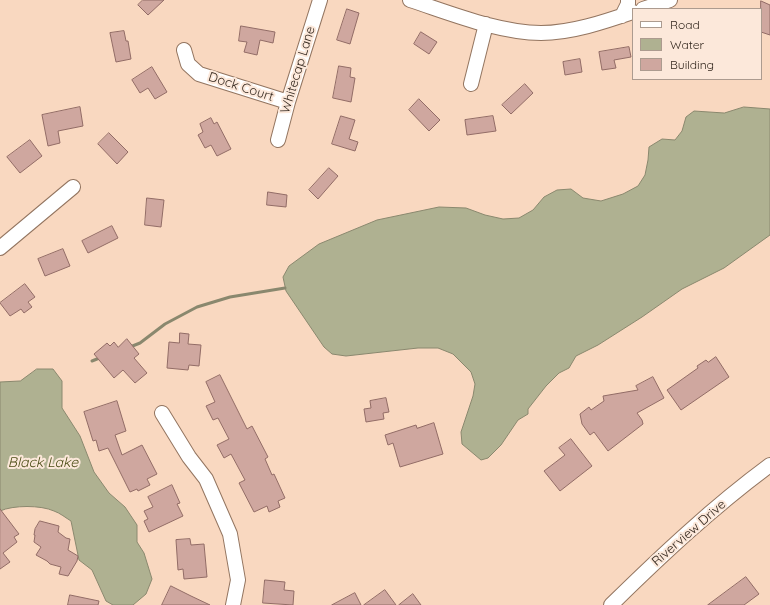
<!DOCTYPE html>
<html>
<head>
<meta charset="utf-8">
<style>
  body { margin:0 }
  #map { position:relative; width:770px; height:605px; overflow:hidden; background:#f9d8c0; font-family:Quicksand,sans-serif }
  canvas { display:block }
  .legend { position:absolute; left:632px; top:8px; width:130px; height:72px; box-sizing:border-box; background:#fce8da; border:1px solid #ac9b8f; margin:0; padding:5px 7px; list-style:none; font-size:12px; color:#33271e }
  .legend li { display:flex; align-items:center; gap:8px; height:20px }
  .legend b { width:20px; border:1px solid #ac9b8f }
</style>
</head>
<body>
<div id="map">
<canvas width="770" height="605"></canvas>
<ul class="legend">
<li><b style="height:5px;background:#fff"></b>Road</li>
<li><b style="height:11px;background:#afb191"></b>Water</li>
<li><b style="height:11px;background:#cfa79f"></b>Building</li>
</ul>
</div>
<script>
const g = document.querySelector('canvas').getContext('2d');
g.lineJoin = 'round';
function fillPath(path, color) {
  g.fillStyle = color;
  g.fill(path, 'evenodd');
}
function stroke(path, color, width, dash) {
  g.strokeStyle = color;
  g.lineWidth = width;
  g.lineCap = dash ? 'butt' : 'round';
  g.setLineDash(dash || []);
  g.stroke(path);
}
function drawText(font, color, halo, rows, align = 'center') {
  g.font = font + ' Quicksand,sans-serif';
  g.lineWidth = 4;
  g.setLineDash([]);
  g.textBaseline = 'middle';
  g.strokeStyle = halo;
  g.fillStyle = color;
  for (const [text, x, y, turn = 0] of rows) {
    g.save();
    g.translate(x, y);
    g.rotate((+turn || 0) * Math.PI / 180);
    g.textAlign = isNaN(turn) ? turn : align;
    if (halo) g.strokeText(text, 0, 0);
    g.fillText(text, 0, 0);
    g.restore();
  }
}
const water = new Path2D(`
  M744 107 770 109V235L724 268 682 289 642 317 598 345 576 356 569 368 559 373 546 386 528 409V414L518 420 501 445 488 458 481 460 462 444 461 432 473 396 475 384 471 372 453 354 438 348H418L346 356 332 354 324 347 286 291 283 277 289 266 319 244 377 220 439 207 466 208 485 215 503 219 519 218 533 210 544 197 557 190 571 189 583 198 601 201 623 194 638 186 645 175 648 160 649 147 662 139 675 140 682 131 686 117 694 111 724 113Z
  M37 369H53L62 381V408L80 436 94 472 109 493 125 507 137 525V542L144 553 152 579 146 594 133 605H113L106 601 92 570 79 560 71 521C66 518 60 513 54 511 41 505 13 505 0 511V382L20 381Z`);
const stream = new Path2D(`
  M130 347 140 343 165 324 197 307 230 297 285 288
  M92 361 102 357`);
const building = new Path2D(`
  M143 0H164L148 15 138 5Z
  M761 1 770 5V35L761 32Z
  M347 9 359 13 350 44 337 40Z
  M241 26 275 32 273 43 260 40 257 55 244 52 247 42 239 41Z
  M124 31 126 41H128L131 59 116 62 110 33Z
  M421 32 437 42 429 54 414 44Z
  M629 47 631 57 614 60 616 68 602 70 599 52Z
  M580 59 582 72 565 75 563 62Z
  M339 66 351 68 350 77 355 78 351 102 333 98Z
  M152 67 167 92 155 99 148 88 140 93 132 80Z
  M525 84 533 93 511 114 502 105Z
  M419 99 440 120 429 131 409 110Z
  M80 107 83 126 58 131 60 143 48 146 42 115Z
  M341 116 355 120 349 139 358 142 355 151 332 144Z
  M493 116 496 131 467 135 465 120Z
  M211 118 214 124 217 122 231 149 217 156 211 145 205 148 198 135 203 132 200 124Z
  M109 133 128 152 117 164 98 144Z
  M30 140 42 156 20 173 7 157Z
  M329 168 338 176 318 199 309 190Z
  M268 192 287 195 286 207 267 205Z
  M147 198 164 200 161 227 145 225Z
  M112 226 118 238 88 253 82 241Z
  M63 249 70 266 45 276 38 259Z
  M25 284 35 297 28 302 32 307 24 313 21 309 10 316 0 303Z
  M180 333 189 334 188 344 201 345 199 366 189 365 188 370 167 368 169 342 179 343Z
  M127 339 139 354 134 358 147 373 135 383 123 370 114 378 94 354 107 343 110 346 114 342 118 347Z
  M716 357 729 377 681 410 667 390 698 368 697 366 706 360 708 362Z
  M220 375 247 429 252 426 268 457 265 459 272 475 274 474 285 498 278 501 280 507 269 512 267 506 254 512 239 483 245 480 231 454 224 458 217 445 229 439 218 418 213 420 206 406 215 402 206 382Z
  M653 377 664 398 637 413 642 420 643 424 608 451 594 432 590 435 582 424 580 414 589 407 591 410 604 401 603 396 638 390 636 386Z
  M386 398 389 412 383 413 384 419 366 422 364 409 371 408 370 401Z
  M117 401 126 431 115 435 122 455 142 445 157 474 147 479 150 485 138 491 137 489 130 492 108 448 99 451 96 440 93 441 84 412Z
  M434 423 443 454 400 467 393 443 388 445 385 435 416 425 417 428Z
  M571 439 592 466 560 491 544 471 565 455 559 448Z
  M172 485 180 503 177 504 183 516 149 532 144 521 148 519 144 511 153 507 148 497Z
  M0 509 19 534 14 537 17 542 3 553 10 562 0 569Z
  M40 521 59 526 58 532 66 538 70 539 68 550 78 556 77 561 68 576 59 574 61 567 50 564 47 561 36 555 41 547 34 542 35 535H34L35 529Z
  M190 539 191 545 204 544 207 577 184 579 183 569 178 570 176 540Z
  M746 577 759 594 744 605H708Z
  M265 580 285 582 284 590 294 591 293 605 263 603Z
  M171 586 191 596 210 605H162Z
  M385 590 396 605H364Z
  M355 593 361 605H332Z
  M413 594 421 605H399Z
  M70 595 99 601 98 605H68Z`);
const minor = new Path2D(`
  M410 0C450 13 499 33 541 33 571 33 604 22 633 12
  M643 9 670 0
  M622 16 628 4V0
  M184 50 188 64 199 74 288 102
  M471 84 486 24
  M278 140 288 102 320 0
  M0 248 73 187
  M162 413 189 457 206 479 230 534 238 580 233 605
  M611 605C661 556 713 507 770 465`);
const streetNames = [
  ["Whitecap Lane",298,70,-73],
  ["Dock Court",241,87,18],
  ["Riverview Drive",689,533,-41]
];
const waterNames = [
  ["Black Lake",43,463]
];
fillPath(water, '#afb191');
stroke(water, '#8a886e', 1);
stroke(stream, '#8a886e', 3);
fillPath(building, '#cfa79f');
stroke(building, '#926c66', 1);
stroke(minor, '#937560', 16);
stroke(minor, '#fff', 14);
drawText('13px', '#33271e', '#fce8da', streetNames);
drawText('italic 14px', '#4c4d16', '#fce8da', waterNames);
</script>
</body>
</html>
